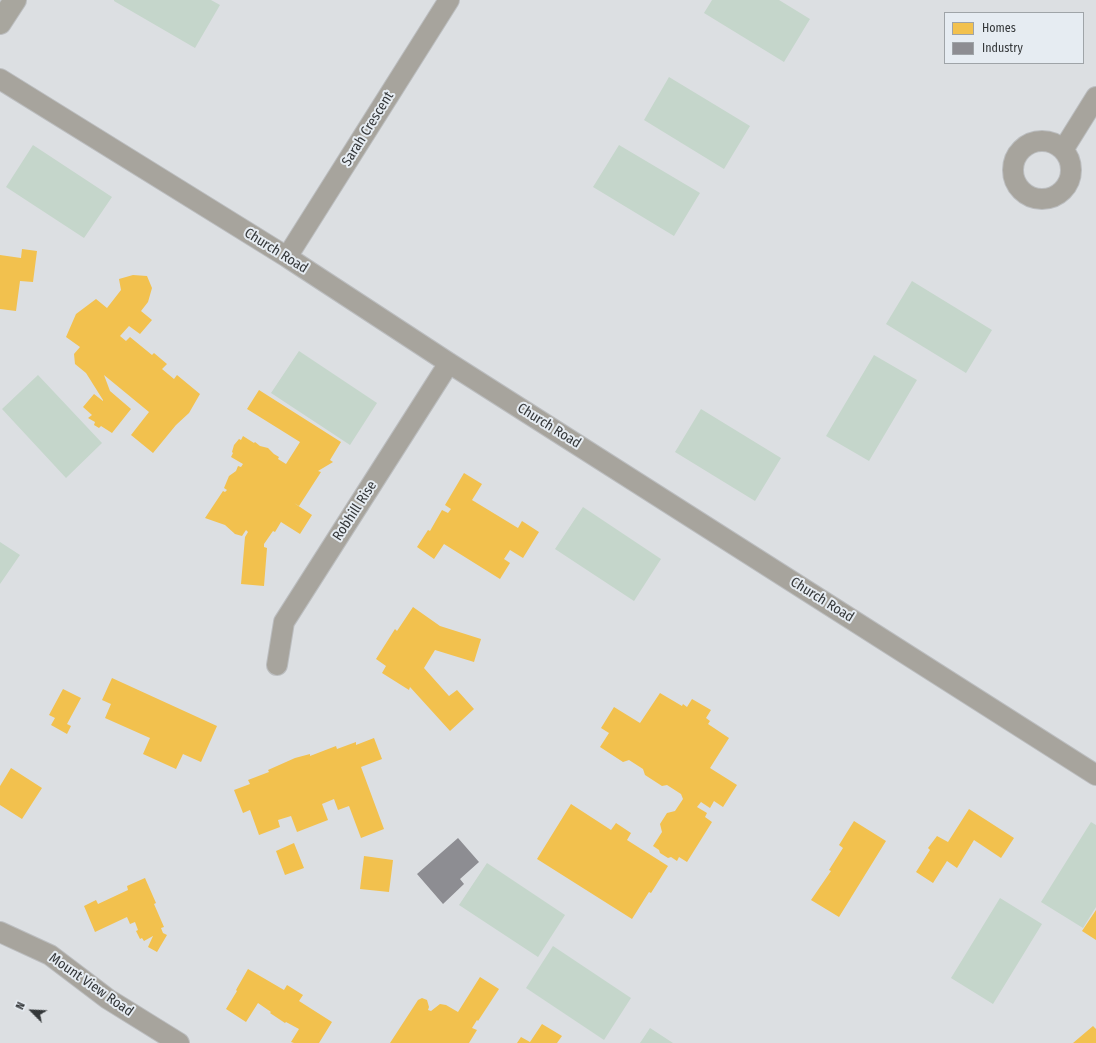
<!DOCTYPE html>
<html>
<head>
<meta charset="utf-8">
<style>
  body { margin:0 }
  #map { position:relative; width:1096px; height:1043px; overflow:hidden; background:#dcdfe2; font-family:"Fira Sans Condensed",sans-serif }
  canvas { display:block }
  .legend { position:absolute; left:944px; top:12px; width:140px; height:52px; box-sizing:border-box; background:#e6ecf2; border:1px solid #9fa4a8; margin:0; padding:5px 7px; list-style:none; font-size:12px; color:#343739 }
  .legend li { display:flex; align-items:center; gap:8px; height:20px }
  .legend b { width:20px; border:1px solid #9fa4a8 }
  .north { position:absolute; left:12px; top:991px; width:40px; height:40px; -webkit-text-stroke:3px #e6ecf2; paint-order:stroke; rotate:294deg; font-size:11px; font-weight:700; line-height:16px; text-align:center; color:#343739 }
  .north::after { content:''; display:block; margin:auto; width:14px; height:18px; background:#343739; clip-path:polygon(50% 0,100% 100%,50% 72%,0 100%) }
</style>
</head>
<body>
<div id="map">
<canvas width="1096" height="1043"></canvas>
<ul class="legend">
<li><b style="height:11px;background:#f2c14e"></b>Homes</li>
<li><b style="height:11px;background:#8d8d92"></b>Industry</li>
</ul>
<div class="north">N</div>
</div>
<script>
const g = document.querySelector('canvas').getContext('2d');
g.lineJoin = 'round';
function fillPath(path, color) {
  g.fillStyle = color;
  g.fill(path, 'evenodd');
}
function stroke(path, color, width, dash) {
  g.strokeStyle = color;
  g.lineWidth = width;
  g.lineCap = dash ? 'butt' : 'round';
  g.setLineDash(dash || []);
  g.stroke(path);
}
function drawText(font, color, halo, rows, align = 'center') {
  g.font = font + ' "Fira Sans Condensed",sans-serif';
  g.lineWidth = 4;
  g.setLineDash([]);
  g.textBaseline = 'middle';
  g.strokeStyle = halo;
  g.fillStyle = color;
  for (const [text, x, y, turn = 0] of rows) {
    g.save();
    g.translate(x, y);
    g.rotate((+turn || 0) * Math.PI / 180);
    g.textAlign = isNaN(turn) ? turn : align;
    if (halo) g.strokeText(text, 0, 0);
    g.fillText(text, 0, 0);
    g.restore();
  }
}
const green = new Path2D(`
  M114 0H211L220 5 195 48 114 1Z
  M712 0H779L810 19 784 62 704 13Z
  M669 77 750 126 724 169 644 120Z
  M33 145 112 197 84 238 6 187Z
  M619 145 700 193 674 236 593 187Z
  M912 281 992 330 966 373 886 324Z
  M299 351 377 403 350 445 271 393Z
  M874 355 917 380 869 461 826 436Z
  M38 375 102 443 66 478 2 409Z
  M701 409 781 458 755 501 675 452Z
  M583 507 661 559 634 601 555 549Z
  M0 542 20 555 0 584Z
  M1091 822 1096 825V907L1083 928 1041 902Z
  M487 863 565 915 538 957 459 905Z
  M1000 898 1042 924 993 1004 951 978Z
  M553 946 631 998 604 1040 526 988Z
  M650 1028 673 1043H640Z`);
const homes = new Path2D(`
  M22 249 37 251 33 282 20 281 16 311 0 309V255L21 258Z
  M133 275 147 276 152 288 148 302 141 311 152 320 140 334 129 326 120 336 126 341 130 337 152 355 154 353 167 364 162 369 174 379 177 375 200 394 189 413 176 425 153 453 131 435 149 412 104 375 110 391 131 409 112 433 101 426 99 428 94 425 95 422 88 418 92 415 83 407 94 394 103 401V400L86 373 75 364 74 354 80 347 66 337 76 314 96 299 107 308 121 290 119 279Z
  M259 390 341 442 330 460 333 462 318 471 321 472 299 506 294 503 312 515 300 534 281 522 275 532 273 531 264 544V547L267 548 264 586 241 584 245 537 248 532 246 530 242 536 235 534 225 525 205 518 223 491 225 492 227 490 224 488 229 476 236 471 238 466 241 467 243 464 231 457 233 453 232 452 234 445 239 439 241 440 243 436 254 443 255 442 260 446 268 448 274 454 279 457 278 459 286 464 300 442 247 409Z
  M464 473 482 484 472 500 518 528 522 521 539 532 523 558 510 550 504 559 510 563 500 579 444 544 434 559 417 547 428 530 430 531 442 510 448 513 451 509 445 505Z
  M413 607 440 626 481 639 474 662 435 650 424 668 449 696 457 690 474 709 450 731 410 687 409 690 382 673 386 666 376 659 395 629 397 631Z
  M112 678 217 726 201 762 183 754 176 769 143 754 150 738 105 718 111 704 102 700Z
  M63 689 81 698 67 724 71 726 67 734 51 725 55 718 49 715Z
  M660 693 682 706 683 704 687 707 692 699 711 710 706 718 710 721 708 724 729 738 710 768 737 785 723 807 714 801 710 808 701 802 697 807 707 813 705 817 712 822 687 862 679 857 677 861 671 857 668 858 660 853 659 850 653 846 662 832 660 824 667 813 675 811 683 799 681 794 667 785 662 786 645 775 643 769 629 760 623 762 600 747 609 733 601 728 614 707 640 723Z
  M374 738 382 759 361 767 384 829 361 838 349 806 338 810 334 799 322 804 328 820 297 832 291 816 278 820 280 827 259 835 250 810 243 813 234 790 250 784 248 780 269 772 268 770 295 758 310 754V756L336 746 337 749 356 742V745Z
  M11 768 42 788 22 819 0 805V786Z
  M571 804 611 830 616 823 631 833 627 840 668 866 651 893 649 892 632 919 537 859Z
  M969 809 1014 838 1001 858 974 840 957 868 947 861 933 883 916 872 930 850 928 848 937 836 948 842Z
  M854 821 886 841 839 917 811 900 831 871 829 870 843 848 839 845Z
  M294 843 304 868 285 875 276 851Z
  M364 856 393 860 389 892 360 889Z
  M145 878 156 903 154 904 164 927 161 928 163 933 167 935 157 952 148 947 153 936 144 941 142 938 140 939 136 931 138 930 135 922 130 924 127 917 95 932 84 906 96 900 98 904 128 890 127 886Z
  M1096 910V940L1082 931Z
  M248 969 284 990 287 985 303 995 299 1001 332 1022 319 1043H294L291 1042 299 1029 286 1022 285 1023 270 1013 271 1012 258 1003 246 1022 226 1009 237 991 236 990Z
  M480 977 499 989 478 1021 477 1020 472 1028 477 1030 469 1043H390L418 1000 422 998 427 1000 429 1007 428 1010 431 1011 440 1004 446 1005 458 1012Z
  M542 1024 562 1036 557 1043H517L521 1037 530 1042Z
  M1093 1026 1096 1029V1043H1073Z`);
const industry = new Path2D(`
  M458 838 479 862 460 879 464 884 443 904 417 874Z`);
const minor = new Path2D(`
  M0 79 287 257 449 363 1096 775
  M1013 170a29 29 0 1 1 58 0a29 29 0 1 1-58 0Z
  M1063 150 1096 97
  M287 257 449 0
  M277 665 284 622 449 363
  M0 932 50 955 108 999 179 1043`);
const primary = new Path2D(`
  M0 23 15 0`);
const streetNames = [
  ["Sarah Crescent",368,129,-58],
  ["Church Road",276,251,32],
  ["Church Road",549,426,32],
  ["Robhill Rise",355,511,-57],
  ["Church Road",822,600,32],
  ["Mount View Road",91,985,35]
];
fillPath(green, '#c5d6cb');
fillPath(homes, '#f2c14e');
fillPath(industry, '#8d8d92');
stroke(minor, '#bbbdbf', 22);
stroke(primary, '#bbbdbf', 24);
stroke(minor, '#a7a49d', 20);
stroke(primary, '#a8a69e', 22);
drawText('14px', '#343739', '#e6ecf2', streetNames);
</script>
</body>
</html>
